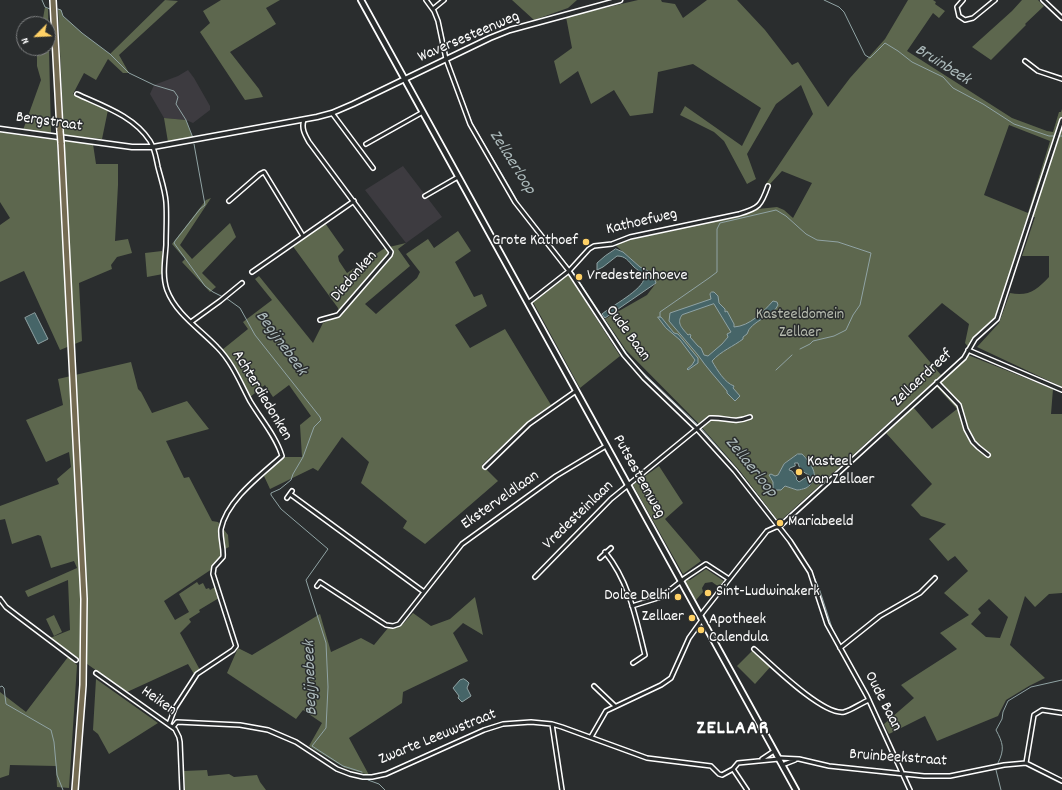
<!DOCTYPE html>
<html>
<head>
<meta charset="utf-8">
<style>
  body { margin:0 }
  #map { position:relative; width:1062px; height:790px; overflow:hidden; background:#2a2d2e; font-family:Dekko,sans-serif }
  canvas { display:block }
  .north { position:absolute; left:16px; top:16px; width:40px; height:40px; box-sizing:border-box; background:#2a2d2e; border:1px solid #7f8182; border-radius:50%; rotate:246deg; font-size:11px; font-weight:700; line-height:16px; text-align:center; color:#fff }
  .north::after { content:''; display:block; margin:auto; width:14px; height:18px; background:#ffd166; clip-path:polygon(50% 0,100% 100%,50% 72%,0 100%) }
</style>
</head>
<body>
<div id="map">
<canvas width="1062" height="790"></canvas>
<div class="north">N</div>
</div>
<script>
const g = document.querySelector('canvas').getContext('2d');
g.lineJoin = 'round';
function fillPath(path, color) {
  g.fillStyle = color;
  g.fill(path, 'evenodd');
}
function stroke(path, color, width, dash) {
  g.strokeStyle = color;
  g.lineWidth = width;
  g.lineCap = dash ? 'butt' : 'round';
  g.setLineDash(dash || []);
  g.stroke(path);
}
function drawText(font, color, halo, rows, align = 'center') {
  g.font = font + ' Dekko,sans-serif';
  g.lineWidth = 3;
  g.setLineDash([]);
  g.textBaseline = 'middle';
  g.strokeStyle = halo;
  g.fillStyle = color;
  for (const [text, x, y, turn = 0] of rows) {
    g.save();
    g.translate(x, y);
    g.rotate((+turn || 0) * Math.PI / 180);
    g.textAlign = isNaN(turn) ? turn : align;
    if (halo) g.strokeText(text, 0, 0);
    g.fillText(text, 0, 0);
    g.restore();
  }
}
const built = new Path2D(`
  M188 70 194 78 210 106V110L193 123 186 120 164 118 150 94 154 85 178 76Z
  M403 166 442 217 406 243 365 190Z`);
const green = new Path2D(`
  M165 0 178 1 119 55 129 73H123L108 59 96 80 84 73 73 94 108 110 102 139 64 135 58 9 61 10 63 16 82 33 110 54Z
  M221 0H280L266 8 276 24 230 52 259 89 263 97 245 100 200 32 210 23 203 11Z
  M512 0H577L568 8 534 20Z
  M638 0H661L662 2 675 4 683 18 707 0H737L765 30 792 65 798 62 828 107 850 78 885 39 908 0H933L936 2 935 4 945 11 939 18 933 13 907 51 1012 118 1047 131 1053 132 1059 112H1061L1062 109V387L977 347 999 323 1010 293C1028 297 1037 290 1049 277V256H1022L1035 217H1030L997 316 969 348 965 343 969 324 942 303 908 336 941 375 779 522 740 471 698 423 626 350 605 319 647 295 656 283 654 277 640 267 614 244 632 238 668 232 758 209 777 207 784 210 793 218 812 183 782 171 770 184H766L813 114 801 85 776 104 747 154 756 179 747 184 724 141 714 132 680 115 685 106 742 146 761 108 693 64 658 72 653 113 630 116 614 90 591 104 578 71 560 84 554 61 572 48 566 17ZM1009 125 1050 141 1028 213 984 195ZM798 454 807 458 812 468 813 482 810 486 804 489 797 490 785 486 773 488 775 476 778 475 784 464Z
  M1022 0H1038L1044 6 1025 24 1026 25 991 60 972 47 1012 11Z
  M45 7 48 9 51 133 23 130 41 80 37 66V48H48V24H42Z
  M164 118 186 120 193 138 168 142Z
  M0 132 57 140 62 239 69 240 63 140 93 144 96 164H118V185L115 241 128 239 132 253 117 257 111 265 112 269 79 283 82 341 60 350 24 271 0 282V225L10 218 0 202Z
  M211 198 180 245 192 259 230 223 236 237 202 273 216 287 210 292 182 262 185 259 172 244 206 200Z
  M325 223 344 250 338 256 339 261 347 273 385 248 406 243 398 249 410 266 365 304 376 314 417 278 420 272 406 254 428 239 434 248 458 231 471 251 455 262 474 297 482 294 487 306 455 325 470 348 505 329 551 405 527 422 482 465 498 481 425 544 403 528 407 521 361 483 369 462 342 437 318 471 313 468 270 489 264 476 284 457H302L300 425 311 416 289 385 273 397 265 385 250 397 228 357 222 350 248 329 243 322 272 300 255 279 259 276 313 343 323 323 340 316 338 308 292 245Z
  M162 251 163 274 147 277 145 253Z
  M568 274 620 356 580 388 533 302Z
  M968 355 1053 389 1051 414H1062V593L1049 594 1035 607 1025 596 1010 645 1045 678 1029 686 1006 700 998 716 937 741 925 716 889 734 884 724 914 698 901 685 957 649 940 633 969 615 944 593 968 571 955 556 948 561 929 539 946 524 921 516 911 505 932 484 886 433 913 407 932 429 957 409 936 386ZM989 599 1008 617 1000 638 986 637 971 624 981 613 978 609Z
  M131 362 138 389 141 392 152 413 187 401 209 429 166 441 184 478 189 477 212 521 218 522 228 535 229 547 225 549 224 561 164 601 175 620 189 612 179 594 197 582 199 585 203 583 206 589 209 588 210 590 215 587 219 598 199 610 200 612 189 619 191 622 180 633 200 670 194 674 188 664 127 692 50 638 70 630 68 580 28 597 25 591 77 568 74 561 51 568 41 536 38 535 12 544 5 519 0 520V506L59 484 57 479 71 467 69 452 46 462 26 420 63 405 58 379Z
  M659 466 683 503 665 519 701 561 683 574 633 485Z
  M706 569 724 581 719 587 712 582 705 583 702 588 703 592 696 600 684 580 687 579 690 580Z
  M475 597 483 635 463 623 453 633 468 661 403 692 402 703 349 738 369 775 345 768 309 746 322 723 303 710 296 719 227 673 238 648 252 655 320 614 331 652 361 638 374 645 388 628C401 630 404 622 413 613L431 626 450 619Z
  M54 615 62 632 54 636 46 619Z
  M754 649 772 665 755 684 737 666Z
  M68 657 77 665 69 788 57 787 56 766 10 765 9 775 0 778V692L26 712Z
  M96 679 158 723 109 754 98 734 93 730Z
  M207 770 208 776 229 774 234 777 257 775 260 782 266 790H185L184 771Z`);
const water = new Path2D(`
  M616 249 623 252 640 267 648 271 654 278 656 283 605 318 602 314C610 307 644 289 644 278 644 273 637 270 634 267 628 261 626 256 617 256L603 267 597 270V263L605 256Z
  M712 292H714L718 296 719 303 725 309V312L727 311 734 324V327C750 326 763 312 773 301L777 302 778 305C774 316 750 321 747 334L743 337V339C734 346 721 351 712 361 717 370 725 383 734 386L733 388 740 396 735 401 727 393V391C717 379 706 367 698 355L669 321 670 313 711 299 710 294ZM714 304 731 332 727 334 728 337 722 344 708 356 704 355 701 348 698 346 690 337 691 336 690 334 688 335C682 328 676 323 682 315Z
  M35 313 48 339 38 344 25 318Z
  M658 317H661L674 333 678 334 698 358V363L688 370 687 369 692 365 695 360 680 340 666 328Z
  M798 454H802C812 464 822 479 806 488 803 489 800 490 797 490 793 489 789 487 785 486L781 490H775L773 488V482L769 475 771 474 775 476 778 475 784 464ZM795 463H798C799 469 804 473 809 475L808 476 799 482 796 479 797 478 792 471 789 470 790 468 795 466Z
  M464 679 467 681 469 683 467 688 471 696 462 702 458 698 459 696 453 688 460 680Z`);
const stream = new Path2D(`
  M42 0 45 7 50 9
  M429 0 433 6
  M824 0 839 7 844 12 865 55 870 58 885 43 898 51 912 62 943 77 953 88 983 104 1014 124 1049 136H1054
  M58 9 61 10 63 16 82 33 110 54 129 73 154 85 174 91 178 97 176 104 186 120 193 138
  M435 9 442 30 447 53
  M449 62 472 123 509 186 519 204 569 267
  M1060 136H1062
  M194 144 205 205 200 209 175 241 174 243 205 286 213 292 223 297
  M573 272 632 362 697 424
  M226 298 240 308 255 335 320 417 321 420 314 427 303 457 293 474 291 480 280 489 271 493V495L281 509 328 549 306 580 326 643 328 687 326 728 312 746 343 766 362 772
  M660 317V312L709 278 717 272V229L720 223 776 210 786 216 806 234 817 240 838 242 871 253 860 305 853 315 846 330 834 336 813 341 810 344 800 349
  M776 370 792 355
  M701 428 735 467 779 523
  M783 528 809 566 819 588 833 631 840 645
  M0 687 2 686 4 688 6 704 51 730 54 742 57 775 63 790
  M998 763C1005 749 1003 743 996 730L1002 719 1003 712 1008 701 1031 687 1062 680
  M996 770 1001 790
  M368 780 379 784 385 790`);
const minor = new Path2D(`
  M426 0 434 11 438 21 446 59 470 124 515 202 569 271 624 355 644 378 697 429 735 471 790 541 810 572 827 624 867 696 910 790
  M963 0 957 7 959 16 965 20 973 18 995 0
  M1043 0 1062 18
  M433 9 444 0
  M1025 61 1038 71 1062 79
  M77 94C103 106 134 116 150 141 155 149 156 158 158 167 161 179 165 190 166 202 167 216 166 231 166 245 165 260 162 276 167 290 176 314 200 329 217 347 232 362 240 382 250 401 260 418 276 436 282 456 261 475 227 500 221 529 220 538 224 548 223 557L214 567 213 574 236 646 233 650 197 674 175 708 169 724
  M332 113 373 168
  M304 120C301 128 305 135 309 142L391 252 390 255 338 315 320 320
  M366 144 423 112
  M425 196 458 177
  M229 201 260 174 264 172 303 236
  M252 272 354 201
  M528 303 569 271 589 249 594 246 612 244 630 237 739 214C759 208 761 206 768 186
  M191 322 220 301 242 283
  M968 350 1062 390
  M937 382 959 405 966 429 973 442 978 447 988 455
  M485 467 529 424 576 391
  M290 494 424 592
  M287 498 292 491
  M605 552C630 583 636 619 645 655L633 663
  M600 558 611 548
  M535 577 611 499 710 418C726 417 733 424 750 417
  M317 586 320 582 386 625 393 626 399 624 462 544 556 476 606 446
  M0 599 6 607 19 617 76 660
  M632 606 661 597 685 578 706 564 729 579
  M700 616 767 531 776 527H779L952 369 964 358 975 339 997 319 1062 120
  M840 648 880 616 920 593 935 578
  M754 649C770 663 823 716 844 712 852 710 861 703 869 700
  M96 673 175 729 179 737 180 742 182 790
  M594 686 615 706
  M552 724 562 790
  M173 727 177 722 240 725 268 730 296 742 337 769 350 774 363 777H372L386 774 484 730 503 724 531 722 552 724 562 727 647 758 711 766 719 774 722 775 733 769 738 763 779 759
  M591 737 606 711 661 685 671 678 689 638 702 620
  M778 758 799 759 829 766 924 776H950L1004 765 1026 763 1062 781
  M762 759 774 751
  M1026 763 1034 715 1042 710 1062 713
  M782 765 795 760
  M733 769 747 790`);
const tertiary = new Path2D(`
  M0 129 132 147H153L317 117 332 113 353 104 490 38 510 30 620 0`);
const secondary = new Path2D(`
  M361 0 796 790`);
const primary = new Path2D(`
  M53 0 60 131
  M61 143 84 599 83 685 75 790`);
const primaryBridge = new Path2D(`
  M60 131 61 143`);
const markers = [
  [586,242,4,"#ffd166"],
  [579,277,4,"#ffd166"],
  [799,472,4,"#ffd166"],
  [780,523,4,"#ffd166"],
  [708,593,4,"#ffd166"],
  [678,597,4,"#ffd166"],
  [692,618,4,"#ffd166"],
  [701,630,4,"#ffd166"]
];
const streetNames = [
  ["Waversesteenweg",469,38,-23],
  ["Bergstraat",49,123,8],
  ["Kathoefweg",642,223,-13],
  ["Diedonken",355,277,-49],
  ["Oude Baan",627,334,54],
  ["Zellaerdreef",923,379,-43],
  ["Achterdiedonken",261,396,59],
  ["Putsesteenweg",638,477,61],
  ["Eksterveldlaan",501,501,-35],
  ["Vredesteinlaan",579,516,-44],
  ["Heiken",158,702,35],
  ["Oude Baan",882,702,63],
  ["Zwarte Leeuwstraat",438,738,-22],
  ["Bruinbeekstraat",898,759,4]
];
const poiNames = [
  ["Grote Kathoef",578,242,"right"],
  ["Vredesteinhoeve",587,277],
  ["Kasteel",807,463],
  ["van Zellaer",807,481],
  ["Mariabeeld",788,523],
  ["Sint-Ludwinakerk",716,593],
  ["Dolce Delhi",670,597,"right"],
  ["Zellaer",684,618,"right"],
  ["Apotheek",709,621],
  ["Calendula",709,639]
];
const parkNames = [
  ["Kasteeldomein",800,316],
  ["Zellaer",800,334]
];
const waterNames = [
  ["Bruinbeek",942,66,32],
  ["Zellaerloop",511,163,58],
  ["Begijnebeek",280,344,54],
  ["Zellaerloop",750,468,51],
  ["Begijnebeek",312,678,-92]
];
const districtNames = [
  ["ZELLAAR",733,730]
];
fillPath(built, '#3d3b40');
fillPath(green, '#5d674e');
fillPath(water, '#466568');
stroke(water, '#90a3a4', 1);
stroke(stream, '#90a3a4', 1);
stroke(minor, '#fff', 6);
stroke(tertiary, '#fff', 7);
stroke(secondary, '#fff', 8);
stroke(primary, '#fff', 8);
stroke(minor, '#2a2d2e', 3);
stroke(tertiary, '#2a2d2e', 4);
stroke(secondary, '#2a2d2e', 4.5);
stroke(primary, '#746b52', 5);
stroke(primaryBridge, '#fff', 8, []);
stroke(primaryBridge, '#746b52', 5);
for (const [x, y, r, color] of markers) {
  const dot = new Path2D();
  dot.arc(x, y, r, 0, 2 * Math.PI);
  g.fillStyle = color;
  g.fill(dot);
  stroke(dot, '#2a2d2e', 1.5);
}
drawText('16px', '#fff', '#2a2d2e', streetNames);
drawText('16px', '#fff', '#2a2d2e', poiNames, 'left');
drawText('16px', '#b6bbaf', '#2a2d2e', parkNames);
drawText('italic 17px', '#acbabb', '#2a2d2e', waterNames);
g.letterSpacing = '1px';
drawText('bold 20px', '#fff', '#2a2d2e', districtNames);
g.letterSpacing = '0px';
</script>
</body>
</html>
